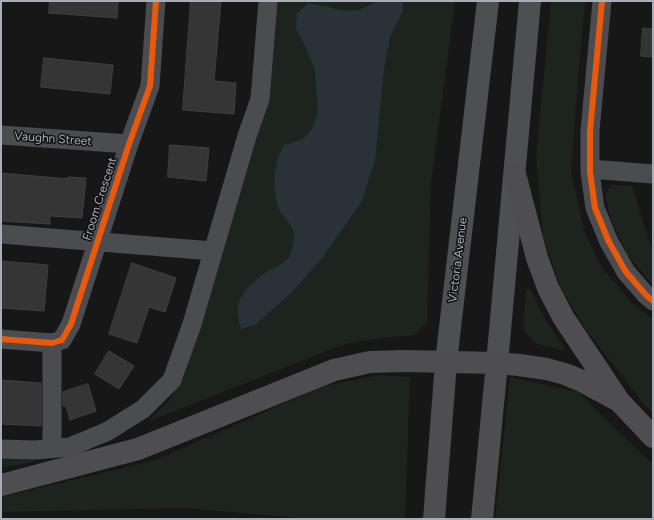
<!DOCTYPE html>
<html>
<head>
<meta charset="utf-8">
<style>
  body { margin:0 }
  #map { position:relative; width:654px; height:520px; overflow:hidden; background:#171717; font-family:Figtree,sans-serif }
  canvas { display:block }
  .frame { position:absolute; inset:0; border:2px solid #a8adb8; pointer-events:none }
</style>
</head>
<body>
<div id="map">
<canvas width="654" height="520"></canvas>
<div class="frame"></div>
</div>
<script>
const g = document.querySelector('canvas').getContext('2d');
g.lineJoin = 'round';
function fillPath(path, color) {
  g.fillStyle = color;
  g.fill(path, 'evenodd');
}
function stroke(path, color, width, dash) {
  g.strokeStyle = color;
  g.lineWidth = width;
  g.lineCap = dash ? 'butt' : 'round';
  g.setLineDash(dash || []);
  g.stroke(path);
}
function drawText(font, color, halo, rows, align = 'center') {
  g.font = font + ' Figtree,sans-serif';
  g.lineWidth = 3;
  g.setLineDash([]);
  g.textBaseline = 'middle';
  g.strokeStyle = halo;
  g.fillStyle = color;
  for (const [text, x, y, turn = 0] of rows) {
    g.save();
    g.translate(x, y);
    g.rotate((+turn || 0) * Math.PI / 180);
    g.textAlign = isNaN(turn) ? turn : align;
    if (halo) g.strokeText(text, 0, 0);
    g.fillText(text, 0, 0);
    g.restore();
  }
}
const green = new Path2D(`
  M275 1H455L431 182 427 322 414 335 382 338 345 344 147 422 168 402 185 375 265 104Z
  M551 1H585L578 79 571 171 584 230 602 268 635 306 653 319V413L644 404 584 327 560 287 543 236 536 158Z
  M611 185 632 186 653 253V285L626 253 611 219 605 196Z
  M530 289 546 321 564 347V351L535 343 523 330 526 290Z
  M381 375 410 377 405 519H312L183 508 1 512V497L156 460 323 386Z
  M510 377 578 392 645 457 653 463V519H495Z
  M1 456 37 461 1 468Z`);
const water = new Path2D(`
  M378 1H403V10L390 37 384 68 375 160 362 201 322 258 291 293 256 324 241 329C238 320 236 308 240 299 245 289 259 277 268 271 277 266 288 263 291 253 296 237 296 232 286 219 283 216 280 212 279 209 272 189 273 165 283 146L304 138 312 129 318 112 315 70 305 45 296 29 297 13 309 3 346 11 359 10Z`);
const building = new Path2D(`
  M50 1H118L117 18 49 13Z
  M191 1H221L214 81 236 83 234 114 183 110Z
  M643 28 653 29V57L641 56Z
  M44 58 113 65 110 94 41 87Z
  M170 145 209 148 206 181 168 177Z
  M1 173 68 179V177L86 178 82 218 50 216V224L1 221Z
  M1 261 48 265 44 311 1 308Z
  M132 263 176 278 165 312 149 307 137 343 109 334Z
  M109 351 134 366 119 389 95 374Z
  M1 380 41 383V426L1 424Z
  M88 384 96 411 70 420 66 406H63V392Z`);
const minor = new Path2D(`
  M602 1 590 131V172L595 208 609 242 626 272 646 295 653 301
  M1 135 129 144
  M590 169 653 174
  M1 234 213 251
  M1 339 52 343 62 340 71 324 129 144 150 86 156 1
  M52 448V343
  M1 449 35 450 70 447 108 431 143 409 172 380 192 324 247 136 260 99 268 1`);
const major = new Path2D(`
  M446 362 488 1
  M497 363 530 1`);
const highway = new Path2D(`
  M515 174 537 258 548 288 563 317 619 401 653 437
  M1 485 138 449 334 370 370 362 405 361 497 363 519 365 547 369 565 374 582 381 619 401
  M434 519 446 362
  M482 519 497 363`);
const cycleway = new Path2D(`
  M602 1 590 131V172L595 208 609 242 626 272 646 295 653 301
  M1 339 52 343 62 340 71 324 129 144 150 86 156 1`);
const streetNames = [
  ["Vaughn Street",53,139,4],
  ["Froom Crescent",100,199,-72],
  ["Victoria Avenue",458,260,-83]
];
fillPath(green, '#1d241e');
fillPath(water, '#2a3239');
fillPath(building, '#353536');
stroke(building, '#3f4043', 1);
stroke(minor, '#4b4c50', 19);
stroke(major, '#4d4f52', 22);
stroke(highway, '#4e4e51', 22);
stroke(cycleway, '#e8590c', 6);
drawText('12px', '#a8adb8', '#111113', streetNames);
</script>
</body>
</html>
